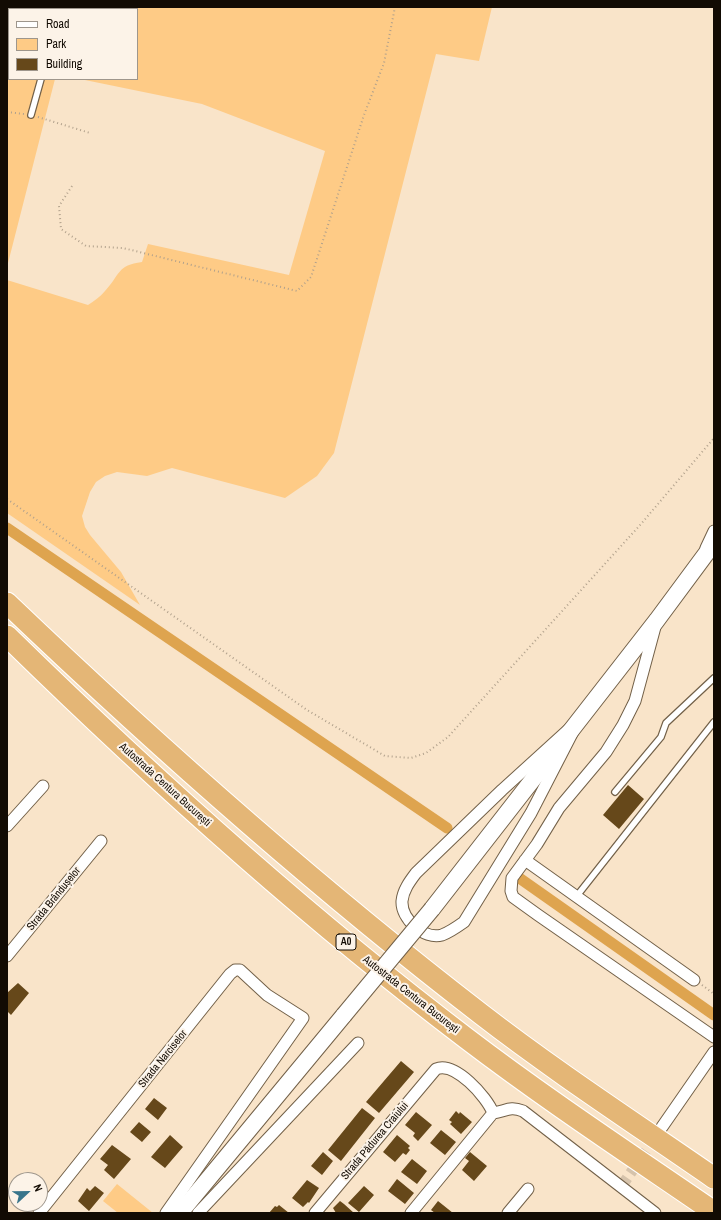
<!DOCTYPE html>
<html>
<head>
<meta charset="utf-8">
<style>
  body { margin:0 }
  #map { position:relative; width:721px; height:1220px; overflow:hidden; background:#f9e4c9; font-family:"Archivo Narrow",sans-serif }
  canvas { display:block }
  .frame { position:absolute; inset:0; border:8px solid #120b03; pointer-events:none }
  .legend { position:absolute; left:8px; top:8px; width:130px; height:72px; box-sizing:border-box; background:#fcf3e8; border:1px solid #9e968c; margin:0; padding:5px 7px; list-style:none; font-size:12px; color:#120b03 }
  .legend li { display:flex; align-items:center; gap:8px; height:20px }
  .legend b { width:20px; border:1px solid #9e968c }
  .north { position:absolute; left:8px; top:1172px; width:40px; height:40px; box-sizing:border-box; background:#fcf3e8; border:1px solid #9e968c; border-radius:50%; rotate:68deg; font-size:11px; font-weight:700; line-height:16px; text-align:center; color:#120b03 }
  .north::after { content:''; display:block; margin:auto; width:14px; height:18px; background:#38758b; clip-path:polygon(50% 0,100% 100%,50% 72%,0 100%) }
</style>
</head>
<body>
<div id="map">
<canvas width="721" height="1220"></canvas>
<div class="frame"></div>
<ul class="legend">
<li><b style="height:5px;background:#fff"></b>Road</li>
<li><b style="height:11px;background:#fecb86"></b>Park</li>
<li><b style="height:11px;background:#66481a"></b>Building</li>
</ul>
<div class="north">N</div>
</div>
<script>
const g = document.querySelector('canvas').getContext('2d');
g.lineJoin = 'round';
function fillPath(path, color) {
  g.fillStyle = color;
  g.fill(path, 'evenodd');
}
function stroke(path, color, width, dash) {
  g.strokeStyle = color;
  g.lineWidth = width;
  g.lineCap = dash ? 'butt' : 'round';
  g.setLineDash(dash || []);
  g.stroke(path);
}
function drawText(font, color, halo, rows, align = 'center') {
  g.font = font + ' "Archivo Narrow",sans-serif';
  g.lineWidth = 4;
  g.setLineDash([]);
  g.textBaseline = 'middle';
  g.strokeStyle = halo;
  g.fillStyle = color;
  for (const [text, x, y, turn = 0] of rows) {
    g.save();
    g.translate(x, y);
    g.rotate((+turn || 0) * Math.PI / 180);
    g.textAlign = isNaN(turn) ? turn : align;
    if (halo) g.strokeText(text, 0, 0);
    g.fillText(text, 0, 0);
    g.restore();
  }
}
const green = new Path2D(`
  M7 7H492L479 61 436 54 334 453 317 476 285 498 172 468 147 476 117 472 105 476 96 482 90 492 82 516 85 527 90 535 121 572 140 605 7 513V280L88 305C94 301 100 297 105 291 120 275 117 265 142 262L148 244 289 275 325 151 202 104 80 79H137V9H9V79H55L7 267Z
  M117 1184 153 1213H118L103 1201Z`);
const canal = new Path2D(`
  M7 528 447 828
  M515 875 714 1015`);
const building = new Path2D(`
  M628 785 644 799 619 829 603 815Z
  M18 983 29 993 11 1015 7 1011V993Z
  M401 1061 414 1072 379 1113 366 1102Z
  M154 1098 167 1108 158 1120 145 1109Z
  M362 1108 375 1118 341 1161 328 1150Z
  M456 1111 459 1114 460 1112 472 1122 461 1134 450 1124 452 1122 449 1120Z
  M416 1112 432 1125 418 1141 413 1136 415 1133 405 1125Z
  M139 1122 151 1132 142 1142 130 1132Z
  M441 1130 456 1142 445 1155 430 1143Z
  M170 1135 183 1147 165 1168 151 1157Z
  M397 1135 410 1146 408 1148 410 1150 406 1155 403 1153 395 1162 383 1152Z
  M112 1145 131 1159 114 1179 104 1170 108 1165 100 1159Z
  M323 1152 333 1161 322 1175 311 1166Z
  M470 1152 487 1166 474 1181 462 1170 469 1161 465 1158Z
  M412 1159 427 1171 417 1184 401 1172Z
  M397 1179 414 1193 405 1204 388 1191Z
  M307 1180 319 1188 309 1203 308 1202 303 1207 292 1198Z
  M95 1186 104 1193 89 1211 78 1201 87 1188 90 1191Z
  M364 1186 374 1195 359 1212 348 1203Z
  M340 1201 344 1204 354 1213H336L333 1208Z
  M438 1201 453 1213H435L431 1210Z
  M279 1205 289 1213H269L275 1206 277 1207Z`);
const minorTunnel = new Path2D(`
  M621 1187 657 1135`);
const path = new Path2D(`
  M7 112 24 114
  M38 117 90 133
  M72 186 59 206 61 229 86 246 123 248 297 291 311 277 364 115 384 63 395 7
  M7 499 307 710 385 756 411 758 426 753 448 737 641 524 714 438
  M702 985 714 994`);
const service = new Path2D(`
  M61 9V7
  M31 115 41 79
  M615 792 661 737 666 723 714 678
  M576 897 714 722`);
const minor = new Path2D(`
  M706 548 714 531
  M655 627 635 701 623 725 606 752 559 808 537 844 512 878 511 891 513 897 538 915 714 1037
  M579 720 531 813 464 922C457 927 450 932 442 935 424 940 401 919 402 901 403 890 410 881 416 873L502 790Z
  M7 826 43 786
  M525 860 694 980
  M7 956 101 841
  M493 1113C506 1111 510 1106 523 1111L655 1213
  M662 1127 714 1052
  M39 1213 230 974 235 970H240L267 995 303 1018 166 1213
  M198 1213 358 1043
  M315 1213 436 1069C455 1061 487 1097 493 1113
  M411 1213 493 1113
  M508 1213 528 1189`);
const secondary = new Path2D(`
  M432 909 657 620 714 543
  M180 1213 344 1015`);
const motorway = new Path2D(`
  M7 603C159 748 315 886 481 1014 556 1072 636 1124 714 1178
  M7 636C152 778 304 915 466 1038 546 1099 631 1155 714 1212`);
const secondaryBridge = new Path2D(`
  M344 1015 432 909`);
const shields = [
  [346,942,20]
];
const shieldNames = [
  ["A0",346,942]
];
const streetNames = [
  ["Autostrada Centura București",165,785,42],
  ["Strada Brândușelor",54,899,-51],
  ["Autostrada Centura București",411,995,38],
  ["Strada Narciselor",163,1059,-51],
  ["Strada Pădurea Craiului",375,1141,-50]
];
fillPath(green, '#fecb86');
stroke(canal, '#dea44f', 11);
fillPath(building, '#66481a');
stroke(minorTunnel, '#d6c3ab', 11, [11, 5.5]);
stroke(service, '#726048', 8);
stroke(minor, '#726048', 13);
stroke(secondary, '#726048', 18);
stroke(motorway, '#fff', 23);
stroke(path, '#b1a18c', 2, [1, 3]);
stroke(service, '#fff', 5.5);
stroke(minor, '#fff', 11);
stroke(secondary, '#fff', 16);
stroke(motorway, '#e4b676', 21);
stroke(secondaryBridge, '#726048', 18, []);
stroke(secondaryBridge, '#fff', 16);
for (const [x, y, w] of shields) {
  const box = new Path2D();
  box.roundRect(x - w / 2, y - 8, w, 16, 3);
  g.fillStyle = '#fcf3e8';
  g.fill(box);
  stroke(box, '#120b03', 1);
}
drawText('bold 10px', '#120b03', null, shieldNames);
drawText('11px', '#120b03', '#fcf3e8', streetNames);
</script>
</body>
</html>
